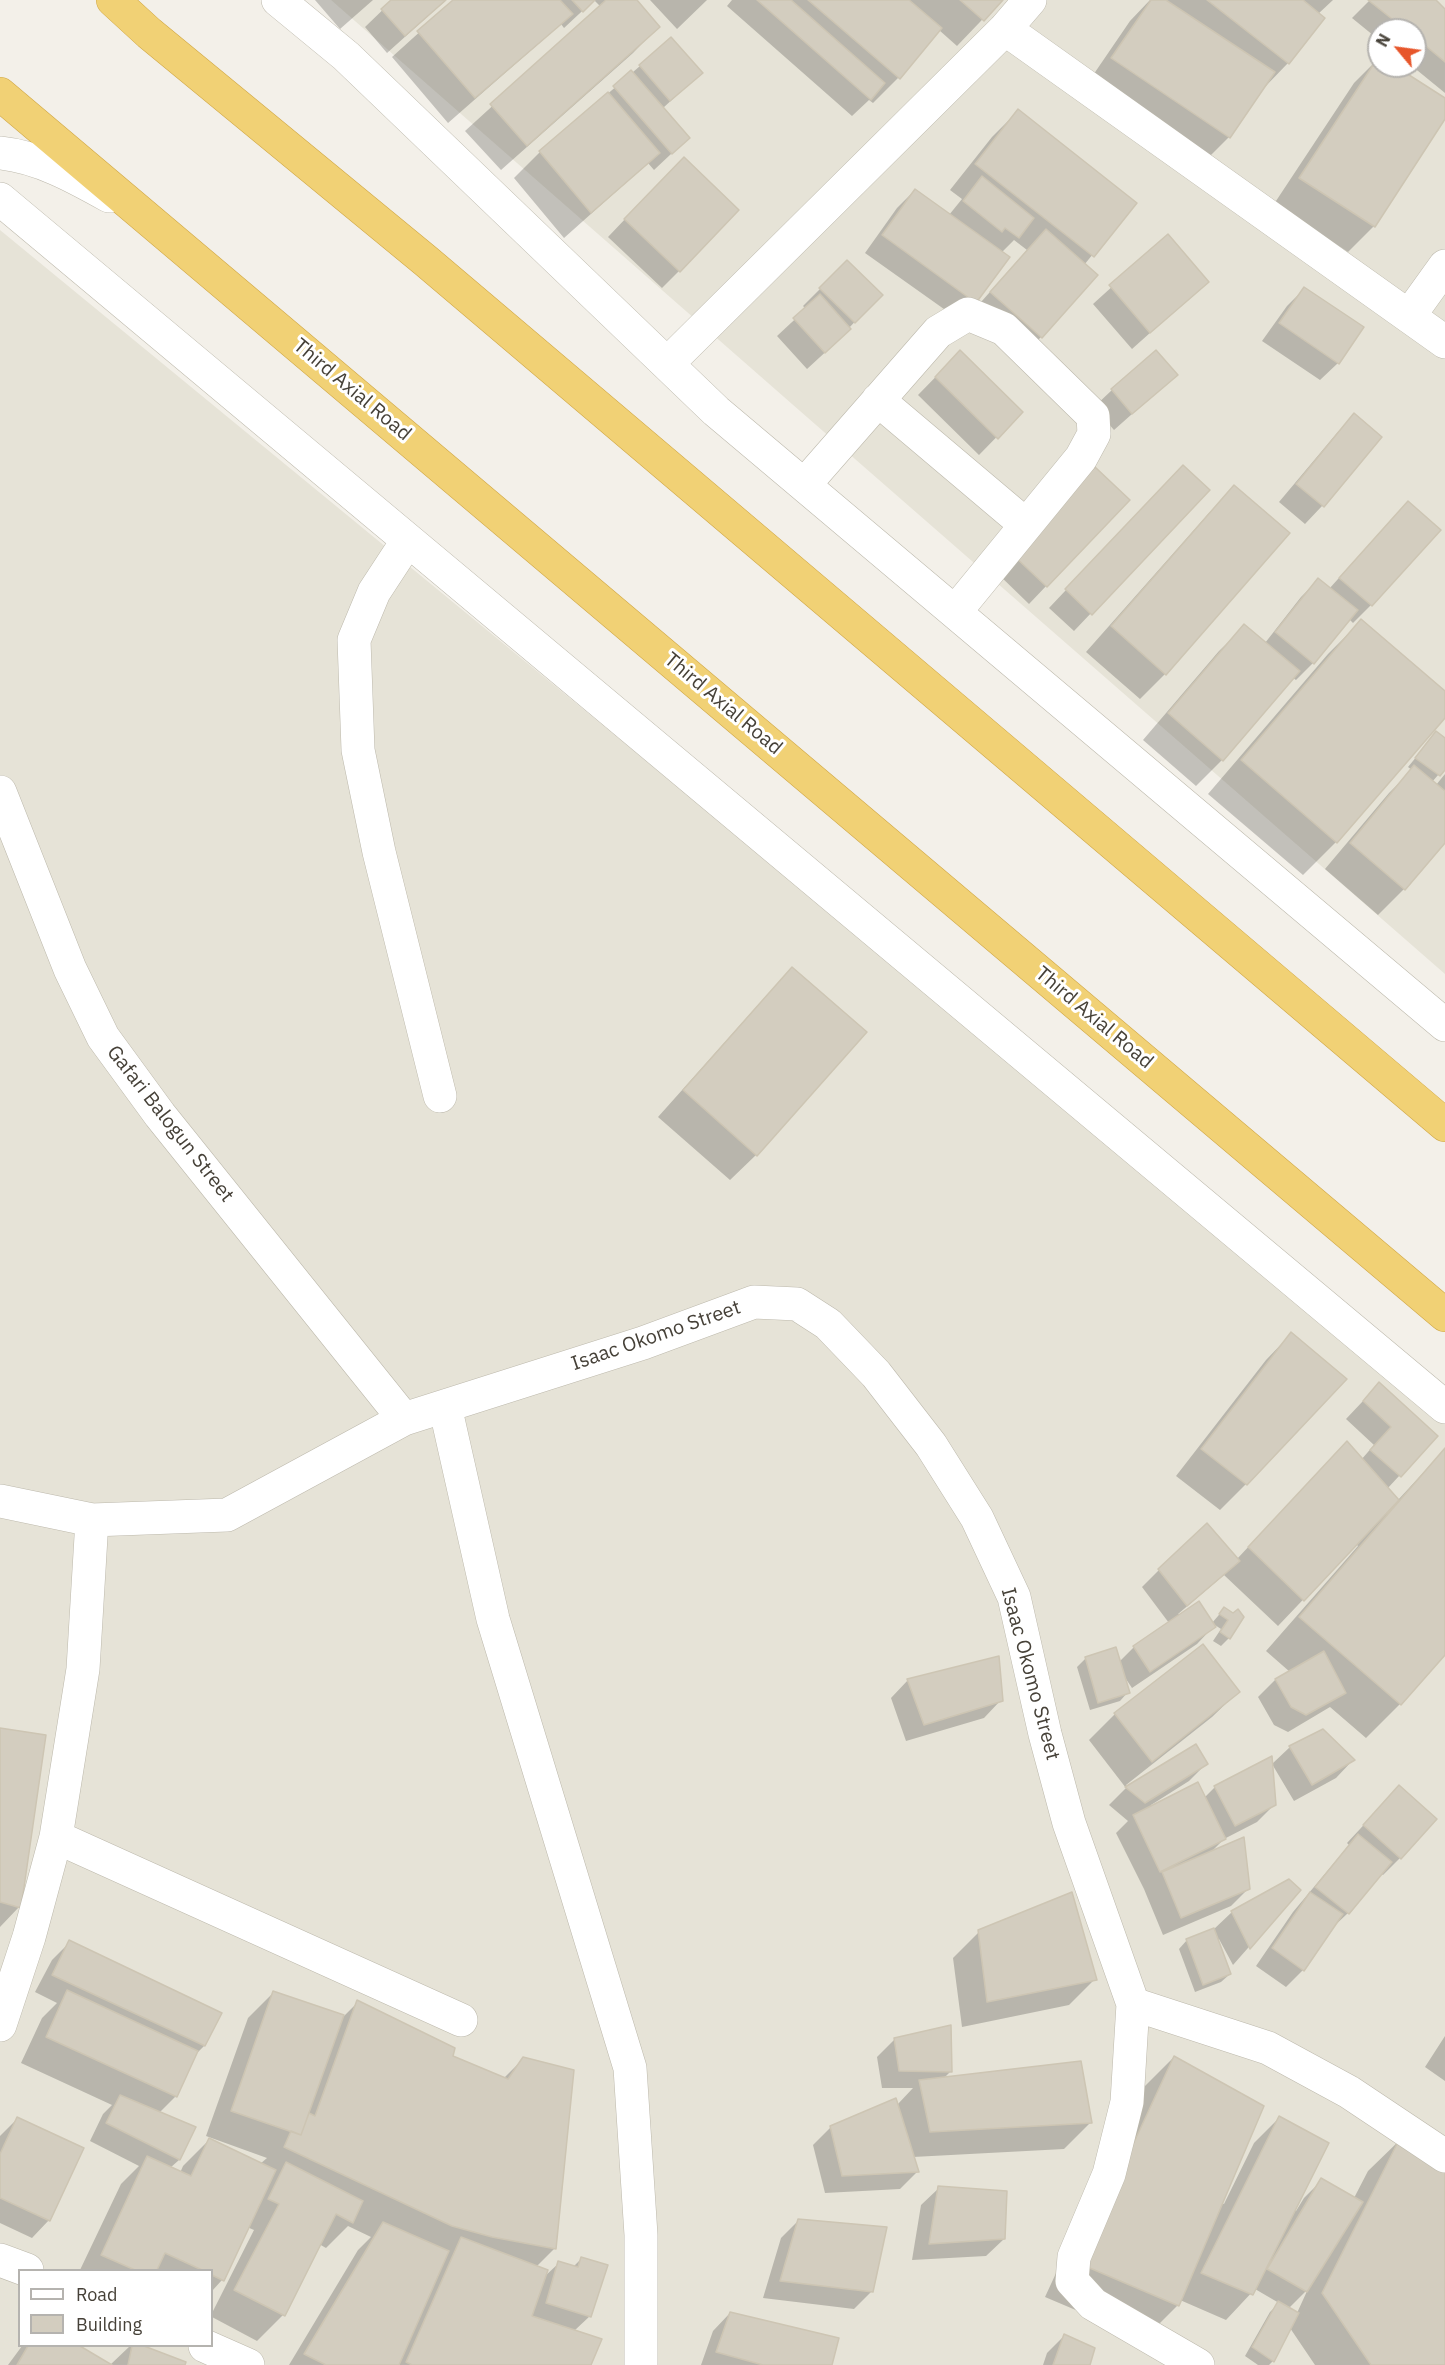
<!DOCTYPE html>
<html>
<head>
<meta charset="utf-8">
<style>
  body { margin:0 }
  #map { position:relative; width:1445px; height:2365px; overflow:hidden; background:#f3f0e9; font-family:"IBM Plex Sans",sans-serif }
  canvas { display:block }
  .legend { position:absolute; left:18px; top:2269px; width:195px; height:78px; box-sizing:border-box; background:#fff; border:2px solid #b5b3af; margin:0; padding:8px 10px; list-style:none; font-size:18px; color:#464138 }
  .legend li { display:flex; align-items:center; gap:12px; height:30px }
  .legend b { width:30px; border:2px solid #b5b3af }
  .north { position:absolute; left:1367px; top:18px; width:60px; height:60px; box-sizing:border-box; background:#fff; border:2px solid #b5b3af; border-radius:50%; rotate:299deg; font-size:16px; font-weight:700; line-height:24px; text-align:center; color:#464138 }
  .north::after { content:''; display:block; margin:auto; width:21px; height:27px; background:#e7562b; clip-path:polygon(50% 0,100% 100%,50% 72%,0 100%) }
</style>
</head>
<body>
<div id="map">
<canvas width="1445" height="2365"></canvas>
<ul class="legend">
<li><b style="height:8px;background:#fff"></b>Road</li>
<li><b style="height:16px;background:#d3cdbf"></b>Building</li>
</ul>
<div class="north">N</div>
</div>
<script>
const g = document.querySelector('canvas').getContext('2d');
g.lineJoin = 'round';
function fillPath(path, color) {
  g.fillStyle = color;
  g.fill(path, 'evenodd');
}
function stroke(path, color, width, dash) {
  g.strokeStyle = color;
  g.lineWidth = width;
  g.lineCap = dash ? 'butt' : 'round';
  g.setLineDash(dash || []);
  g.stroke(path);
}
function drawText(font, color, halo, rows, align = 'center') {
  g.font = font + ' "IBM Plex Sans",sans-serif';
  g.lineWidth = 6;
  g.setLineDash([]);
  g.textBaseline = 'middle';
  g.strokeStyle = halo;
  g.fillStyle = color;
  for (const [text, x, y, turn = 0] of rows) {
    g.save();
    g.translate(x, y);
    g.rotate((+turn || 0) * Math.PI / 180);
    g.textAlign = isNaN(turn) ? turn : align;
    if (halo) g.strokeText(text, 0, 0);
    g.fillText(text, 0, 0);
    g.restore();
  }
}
const residential = new Path2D(`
  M331 0H1445V974L792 404ZM1379 30H1415V66H1379Z
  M0 230 1227 1238 1445 1405V2365H0ZM20 2270H212V2346H20Z`);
const shadow = new Path2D(`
  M315 0H373L340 29Z
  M393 0H446L387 53 365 27Z
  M455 0H635L658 27 633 53 501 170 465 131 601 7 594 0 564 28 561 24 448 123 392 57Z
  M650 0H707L677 29Z
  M732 0H1001L957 46 939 30 898 78 873 103 869 100 852 116 727 6Z
  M1150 0H1333L1318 14 1288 63 1262 90 1229 137 1203 163 1087 84 1130 21Z
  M1370 0H1434L1445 11V93L1412 66H1415V30H1379V40L1352 18Z
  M1379 58V66H1392L1445 100V117L1374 226 1348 252 1274 204 1354 83Z
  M640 66 701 73 663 108 688 138 654 170 648 163 564 238 514 178 540 152Z
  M1018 111 1135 203 1084 265 1041 337 1024 354 974 310 1027 250 1014 240 1001 253 958 319 865 253 897 208 915 190 949 215 962 199 950 190 992 137Z
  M666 176 679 271 662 288 608 237Z
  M1168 236 1207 282 1132 349 1093 304Z
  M847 262 880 295 832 346 807 369 777 336 806 309 803 306Z
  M1304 289 1338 363 1320 380 1262 341 1287 306Z
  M960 352 1021 412 979 455 918 395Z
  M1176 375 1114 430 1094 407 1112 390Z
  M1355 415 1380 437 1322 506 1305 524 1279 502 1337 433Z
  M1166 484 1208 490 1074 631 1049 608Z
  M1234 487 1165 674 1140 699 1086 652 1209 513Z
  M1128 500 1029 604 996 572Z
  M1391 520 1438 530 1371 605 1353 623 1349 619 1313 663 1296 680 1293 678 1222 760 1196 786 1143 740 1219 651 1245 626 1265 643 1301 597 1318 580 1329 589Z
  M1361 621 1445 693V715L1336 842 1303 875 1208 794 1328 654Z
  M1436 733 1445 740V767L1432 782 1436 785 1445 774V841L1404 889 1378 915 1325 869 1389 793 1412 770 1408 767Z
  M793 969 756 1155 730 1180 658 1117 767 995Z
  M1291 1334 1246 1484 1220 1510 1176 1476 1266 1360Z
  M1379 1384 1436 1436 1387 1489 1398 1500 1445 1449V1652L1400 1704 1366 1738 1330 1707 1288 1732 1274 1725 1258 1697 1275 1680 1290 1672 1266 1651 1358 1546 1356 1544 1278 1626 1224 1575 1178 1614 1212 1623 1224 1609 1233 1615 1229 1638 1221 1646 1213 1641 1221 1629 1215 1625 1197 1644 1132 1688 1124 1676 1128 1692 1120 1701 1090 1710 1077 1667 1086 1658 1119 1662 1134 1647 1169 1623 1142 1587 1159 1570 1237 1559 1321 1469 1361 1460 1374 1445 1346 1419Z
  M908 1680 1001 1700 984 1718 906 1741 891 1698Z
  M1238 1692 1212 1717 1126 1785 1128 1787 1206 1764 1189 1781 1151 1805 1152 1807 1204 1798 1215 1787 1274 1805 1257 1822 1224 1839 1210 1853 1249 1888 1231 1906 1163 1935 1144 1889 1116 1833 1128 1821 1109 1805 1126 1788 1089 1740 1115 1714Z
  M0 1729 19 1907 0 1927Z
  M1290 1747 1353 1760 1336 1778 1294 1801 1272 1764Z
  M1399 1787 1400 1858 1383 1875 1380 1873 1348 1913 1330 1930 1303 1970 1286 1987 1256 1966 1293 1912 1349 1845 1347 1843Z
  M1289 1881 1299 1890 1233 1965 1219 1939H1217L1230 1974 1221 1982 1195 1992 1179 1949 1187 1940 1213 1930 1232 1912Z
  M979 1932 1095 1979 1069 2005 962 2027 953 1958Z
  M70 1942 220 2014 204 2046 195 2055 176 2096 159 2113 194 2128 179 2160 170 2168 180 2173 183 2166 209 2140 260 2164 267 2158 206 2136 248 2018 274 1992 343 2017 358 2002 451 2057 503 2079 523 2059 555 2248 536 2267 544 2277 559 2263 573 2267 582 2258 590 2316 574 2331 589 2365H289L358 2250 371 2237 348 2226 326 2248 319 2244 283 2315 257 2341 212 2317V2313L254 2230 247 2227 222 2280 212 2291V2270H80L121 2184 139 2166 90 2141 103 2114 112 2105 21 2063 42 2018 57 2003 35 1992 52 1960Z
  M1445 2036V2081L1425 2067Z
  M895 2039 951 2071 943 2079 1090 2123 1064 2149 913 2157 917 2172 900 2189 825 2193 813 2145 831 2127 897 2105 913 2088H882L877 2057Z
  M1174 2057 1221 2203 1224 2204 1254 2143 1280 2117 1294 2210 1296 2211 1304 2198 1322 2180 1354 2198 1368 2171 1402 2138 1445 2365H1315L1290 2328 1273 2361 1269 2365H1258L1245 2356 1270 2312 1279 2303 1255 2289 1226 2320 1180 2300 1178 2305 1144 2339 1045 2297 1140 2091ZM1308 2289 1297 2313 1288 2309Z
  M17 2119 49 2220 32 2238 0 2223V2136Z
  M939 2188 1004 2239 986 2256 912 2260 921 2205Z
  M798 2221 872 2291 854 2309 763 2298 781 2238Z
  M730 2313 831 2365H701L713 2331Z
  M1064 2336 1089 2365H1043L1047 2353Z
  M22 2346H77L109 2365H8Z
  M130 2346H140L184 2363V2365H110Z`);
const building = new Path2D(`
  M391 0H446L405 36 381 9Z
  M453 0H560L573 14 475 98 417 31Z
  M572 0H595L583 12Z
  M606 0H637L660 27 527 146 490 104Z
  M757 0H791L885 83 871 100Z
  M808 0H909L942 28 900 79Z
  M960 0H1003L984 21Z
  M1151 0H1166L1275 72 1230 138 1111 58Z
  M1207 0H1303L1325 18 1289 64Z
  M1368 0H1436L1445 9V62L1415 37V30H1406Z
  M671 37 703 73 670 101 639 65Z
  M1379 56V66H1395L1445 98V119L1375 227 1299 178Z
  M631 70 690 138 672 154 613 86Z
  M608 92 660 153 591 213 539 151Z
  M1018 109 1137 203 1094 257 975 164Z
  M684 157 739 210 680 272 624 219Z
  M982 176 1034 218 1019 238 1005 228 1002 232 963 201Z
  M915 189 1010 257 976 303 882 235Z
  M1046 229 1098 275 1042 338 990 292Z
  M1168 234 1209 282 1150 333 1109 285Z
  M847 260 883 295 855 323 819 288Z
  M1304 287 1364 327 1339 364 1279 323Z
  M820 294 851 329 825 353 793 318Z
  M960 350 1023 412 998 439 935 377Z
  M1156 350 1178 375 1132 414 1111 389Z
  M1354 413 1382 437 1324 507 1296 484Z
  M1183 465 1210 490 1092 615 1065 589Z
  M1095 467 1130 500 1047 587 1012 554Z
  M1234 485 1290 533 1166 675 1111 626Z
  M1408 501 1441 530 1372 606 1339 578Z
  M1318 578 1358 610 1314 664 1275 632Z
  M1361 619 1445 691V718L1337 843 1241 760Z
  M1244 624 1300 671 1223 761 1168 713Z
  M1436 731 1445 738V770L1440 776 1415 758Z
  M1414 765 1445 791V843L1405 890 1350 843Z
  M792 967 867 1032 757 1156 683 1090Z
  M1291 1332 1347 1379 1247 1485 1201 1449Z
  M1379 1382 1438 1436 1401 1477 1370 1450 1391 1427 1363 1401Z
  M1347 1441 1399 1500 1304 1601 1248 1547Z
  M1445 1448V1655L1401 1705 1299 1617Z
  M1207 1523 1240 1561 1187 1606 1158 1569Z
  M1199 1601 1216 1627 1150 1672 1133 1646Z
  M1224 1607 1233 1613 1238 1609 1244 1617 1230 1639 1220 1632 1228 1620 1219 1614Z
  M1203 1644 1240 1692 1152 1762 1114 1713Z
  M1116 1647 1130 1693 1098 1703 1085 1657Z
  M1324 1651 1346 1693 1306 1715 1291 1707 1275 1679Z
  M999 1656 1003 1701 924 1725 907 1679Z
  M0 1728 46 1735 21 1908 0 1902Z
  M1323 1729 1355 1760 1312 1785 1289 1746Z
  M1196 1744 1208 1764 1145 1803 1125 1787Z
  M1272 1756 1276 1805 1235 1826 1214 1786Z
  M1198 1782 1226 1839 1160 1872 1133 1815Z
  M1399 1785 1437 1819 1401 1859 1363 1825Z
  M1358 1834 1392 1862 1349 1914 1315 1887Z
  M1244 1837 1250 1889 1181 1918 1162 1872Z
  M1289 1879 1301 1890 1250 1949 1231 1911Z
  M1072 1892 1097 1980 987 2002 978 1930Z
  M1310 1892 1343 1914 1304 1971 1272 1948Z
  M1214 1928 1231 1974 1203 1985 1186 1939Z
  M69 1940 222 2013 205 2046 52 1975Z
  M67 1990 198 2051 177 2097 46 2037Z
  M273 1991 344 2015 301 2135 231 2111Z
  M357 2000 455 2048 453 2056 508 2079 523 2057 574 2070 556 2249 492 2237 452 2226 284 2147 291 2131 301 2135 309 2113 315 2116Z
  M951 2025 952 2072 899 2071 894 2038Z
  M1174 2056 1264 2106 1179 2306 1078 2263Z
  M1081 2061 1092 2123 930 2132 919 2080Z
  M120 2095 196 2127 180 2160 106 2123Z
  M896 2098 919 2172 842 2176 830 2126Z
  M1279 2116 1329 2143 1253 2295 1201 2273Z
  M17 2117 84 2148 50 2221 0 2198V2154Z
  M1401 2136 1445 2168V2365H1371L1322 2293Z
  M209 2138 276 2170 224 2281 212 2275V2270H202L165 2253 157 2270H135L101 2255 147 2156 191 2176Z
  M286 2162 363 2201 353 2223 336 2214 285 2316 234 2290 279 2204 268 2199Z
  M1321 2178 1363 2202 1307 2292 1267 2269Z
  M938 2186 1007 2191 1005 2239 929 2244Z
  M798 2219 887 2227 873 2292 780 2281Z
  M383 2222 449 2251 399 2365H326L304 2354Z
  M461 2237 548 2270 532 2316 602 2339 591 2365H412L406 2362Z
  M581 2257 608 2265 591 2317 546 2303 558 2261 578 2267Z
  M1278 2301 1299 2313 1274 2362 1252 2347Z
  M730 2312 839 2338 832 2365H763L716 2352Z
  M1064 2334 1095 2348 1090 2365H1053Z
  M28 2346H80L112 2365H17Z
  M132 2346H144L186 2362 185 2365H128Z`);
const minor = new Path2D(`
  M278 0 346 56 716 411 1445 1025
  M1005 29 1445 342
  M0 153C39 157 75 177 109 196
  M0 199 1445 1407
  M1409 316 1445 266
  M667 364 1005 29 1030 0
  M878 400 1026 525
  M805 484 938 332 968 314 1004 329 1093 416 1094 434 1081 458 955 612
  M408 540 374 592 354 640 358 750 379 852 440 1096
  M0 792 70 969 103 1037 160 1115 404 1419
  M445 1406 493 1619 630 2068 641 2235V2365
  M0 1501 92 1520 227 1515 404 1419 643 1343 754 1302 797 1304 828 1324 876 1374 931 1445 977 1518 1014 1597 1045 1734 1069 1823 1133 2004 1127 2102 1109 2174 1074 2257 1072 2281 1093 2304 1198 2365
  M56 1837 461 2020
  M1133 2004 1268 2048 1349 2092 1445 2156
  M0 2025 29 1937 56 1837 83 1669 92 1520
  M0 2260 27 2270
  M205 2346 248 2365`);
const highway = new Path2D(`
  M113 0 149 33 426 261 1445 1125
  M0 94 1445 1315`);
const streetNames = [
  ["Third Axial Road",352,390,40],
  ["Third Axial Road",723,704,40],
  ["Third Axial Road",1094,1018,40],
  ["Gafari Balogun Street",170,1124,52],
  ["Isaac Okomo Street",656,1336,-19],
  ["Isaac Okomo Street",1030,1674,75]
];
fillPath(residential, '#e6e3d7');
fillPath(shadow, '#0003');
fillPath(building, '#d3cdbf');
stroke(building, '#cdc5b3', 1.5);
stroke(minor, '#bdb9ac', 34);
stroke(highway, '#d0a746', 34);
stroke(minor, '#fff', 33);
stroke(highway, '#f1d175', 33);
drawText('20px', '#464138', '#fff', streetNames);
</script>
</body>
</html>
